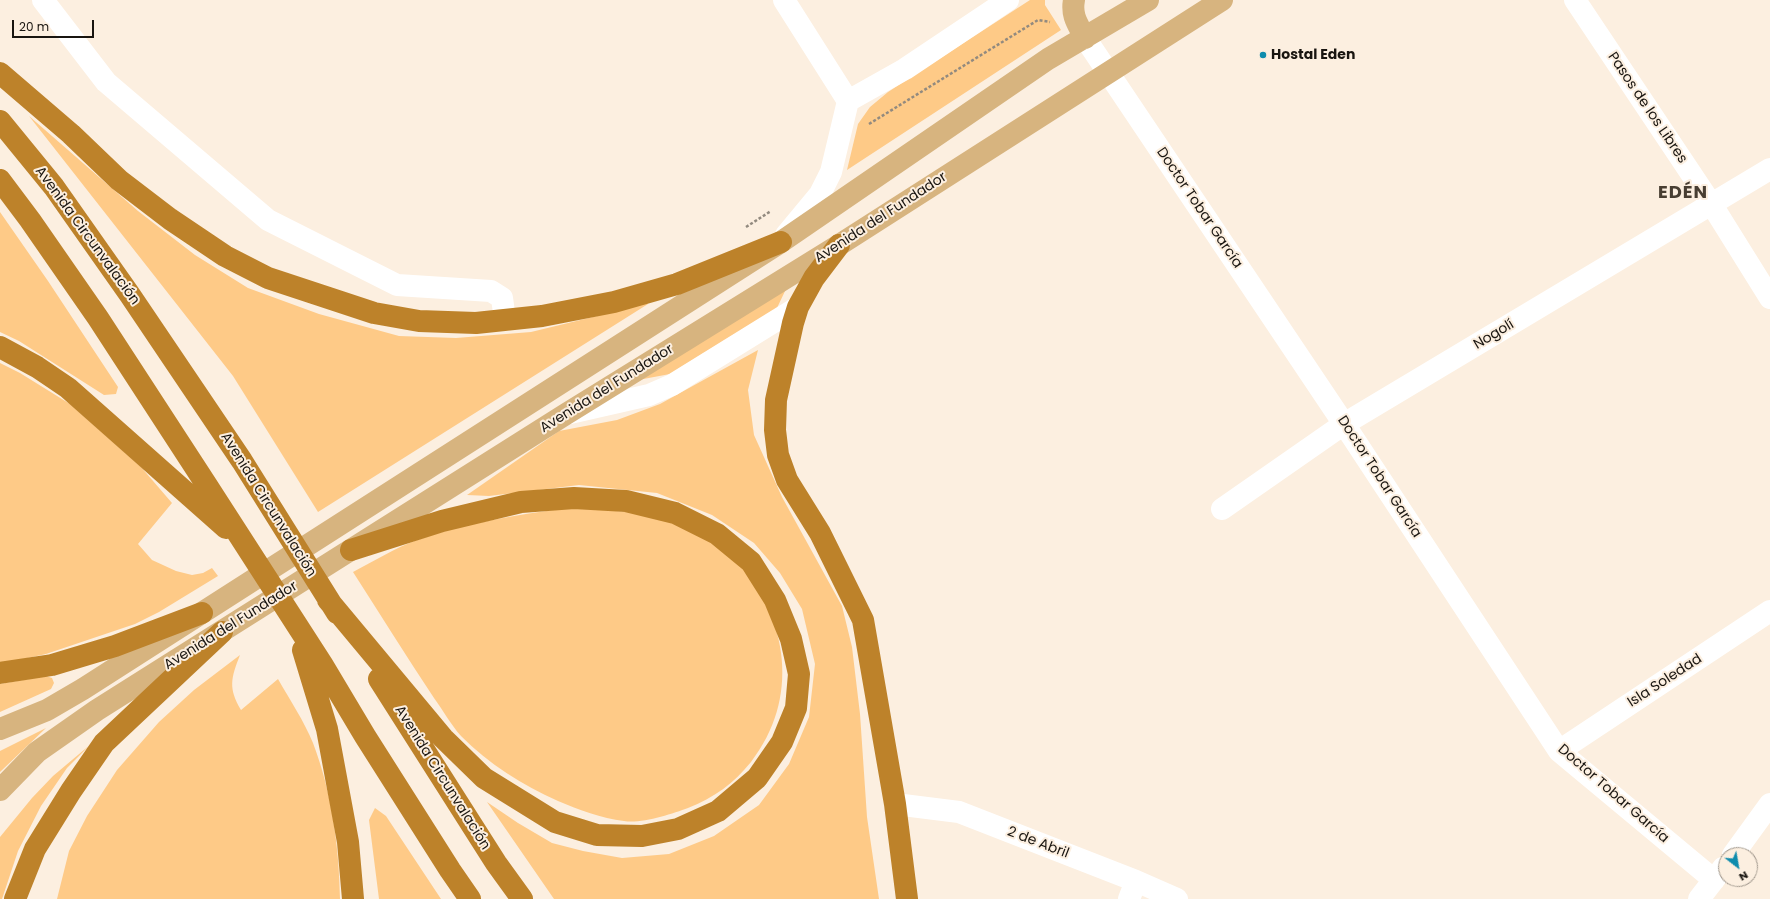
<!DOCTYPE html>
<html>
<head>
<meta charset="utf-8">
<style>
  body { margin:0 }
  #map { position:relative; width:1770px; height:899px; overflow:hidden; background:#fcefe0; font-family:Poppins,sans-serif }
  canvas { display:block }
  .north { position:absolute; left:1718px; top:847px; width:40px; height:40px; box-sizing:border-box; background:#fcefe0; border:1px solid #a1988d; border-radius:50%; rotate:149deg; font-size:11px; font-weight:700; line-height:16px; text-align:center; color:#191510 }
  .north::after { content:''; display:block; margin:auto; width:14px; height:18px; background:#0e8cad; clip-path:polygon(50% 0,100% 100%,50% 72%,0 100%) }
  .scale { position:absolute; left:12px; top:20px; width:82px; height:18px; box-sizing:border-box; border:2px solid #191510; border-top:0; padding-left:5px; font-size:12px; line-height:14px; white-space:nowrap; color:#191510; -webkit-text-stroke:3px #fcefe0; paint-order:stroke }
</style>
</head>
<body>
<div id="map">
<canvas width="1770" height="899"></canvas>
<div class="north">N</div>
<div class="scale">20 m</div>
</div>
<script>
const g = document.querySelector('canvas').getContext('2d');
g.lineJoin = 'round';
function fillPath(path, color) {
  g.fillStyle = color;
  g.fill(path, 'evenodd');
}
function stroke(path, color, width, dash) {
  g.strokeStyle = color;
  g.lineWidth = width;
  g.lineCap = dash ? 'butt' : 'round';
  g.setLineDash(dash || []);
  g.stroke(path);
}
function drawText(font, color, halo, rows, align = 'center') {
  g.font = font + ' Poppins,sans-serif';
  g.lineWidth = 4;
  g.setLineDash([]);
  g.textBaseline = 'middle';
  g.strokeStyle = halo;
  g.fillStyle = color;
  for (const [text, x, y, turn = 0] of rows) {
    g.save();
    g.translate(x, y);
    g.rotate((+turn || 0) * Math.PI / 180);
    g.textAlign = isNaN(turn) ? turn : align;
    if (halo) g.strokeText(text, 0, 0);
    g.fillText(text, 0, 0);
    g.restore();
  }
}
const green = new Path2D(`
  M1030 0H1045V5L1061 30 847 170 858 124 870 107 888 92Z
  M29 116 138 211 195 255 248 288 319 314 399 336 456 338 531 332 597 316 646 301 648 304 318 512 233 376Z
  M0 212 48 281 118 387 116 394 104 395 19 341 0 332Z
  M786 289 777 308 670 374 638 380Z
  M758 350 748 390 754 435 782 497 842 606 852 647 860 714 867 817 879 899H554L487 802 518 823 552 843 583 851 622 858 669 854 714 836 759 805 789 764 809 717 815 664 802 609 780 573 754 543 712 515 657 493 579 485 489 496 467 495 559 431 617 420 660 404Z
  M0 363 20 373 70 404 141 467 172 503 138 544 152 560 176 571 192 575 203 573 212 568 218 576 159 612 135 624 46 654 0 664Z
  M567 508C599 510 638 510 669 521 685 528 726 548 737 561 789 619 800 699 751 762 734 783 714 798 688 808 672 814 641 824 624 821 601 818 579 810 558 801 522 785 489 764 461 736 451 725 443 710 434 698 406 656 380 614 353 572 374 561 395 548 417 540 465 523 516 515 567 508Z
  M240 655C231 678 228 688 241 710L278 679C290 700 304 721 313 743 332 793 339 846 340 899H57L69 851 87 816 117 770 159 722 194 690Z
  M46 676 52 678 54 683 51 689 0 712V684Z
  M46 728 0 772V751Z
  M91 744 67 768 41 806 18 851 2 899H0V837L32 798 53 776Z
  M375 808 386 816 441 899H379L369 820Z`);
const path = new Path2D(`
  M869 124 1038 20 1050 22
  M746 227 771 211`);
const minor = new Path2D(`
  M43 0 106 82 268 220 397 285 491 291 502 298 505 320
  M784 0 848 101
  M1575 0 1712 205 1770 298
  M1085 38 1344 424 1559 751 1714 880
  M786 235 820 194 831 172 848 101 905 69 1008 0
  M570 413 649 395 672 385 798 307
  M1222 509 1344 424 1770 169
  M1559 751 1770 611
  M895 804 959 812 1136 881 1177 899
  M1733 855 1770 804
  M1129 899 1136 881
  M1699 899 1723 868`);
const major = new Path2D(`
  M1074 0C1071 16 1078 24 1085 38
  M0 729 47 710 83 689 781 242 1048 59 1148 0
  M0 790 37 752 97 710 566 414 839 245 1222 0`);
const highway = new Path2D(`
  M0 73 71 134 119 180 170 219 225 256 268 278 374 313 419 321 476 323 542 316 614 302 677 284 781 242
  M0 121 54 187 130 295 242 461 337 613
  M0 180 30 220 98 318 206 484 322 664 365 736 450 870 470 899
  M839 245 814 278 798 307 793 323 776 400 775 430 778 455 787 480 820 533 863 620 895 804 907 899
  M0 347 37 367 68 388 226 528
  M328 600 443 738 484 778 555 822 597 835 642 836 678 829 718 811 757 778 782 742 796 708 799 674 791 639 775 600 751 562 717 534 675 513 626 501 574 498 521 502 442 521 351 550
  M303 650 327 729 348 842 353 899
  M0 673 52 665 115 646 202 613
  M379 679 496 863 522 899
  M15 899 35 849 71 791 104 743 222 632`);
const markers = [
  [1263,55,4,"#0e8cad"]
];
const poiNames = [
  ["Hostal Eden",1271,55]
];
const streetNames = [
  ["Pasos de los Libres",1647,108,56],
  ["Doctor Tobar García",1199,208,56],
  ["Avenida del Fundador",881,218,-33],
  ["Avenida Circunvalación",87,236,54],
  ["Nogolí",1494,335,-31],
  ["Avenida del Fundador",607,389,-32],
  ["Doctor Tobar García",1379,477,57],
  ["Avenida Circunvalación",268,505,58],
  ["Avenida del Fundador",231,626,-32],
  ["Isla Soledad",1665,681,-33],
  ["Avenida Circunvalación",442,778,58],
  ["Doctor Tobar García",1613,794,41],
  ["2 de Abril",1038,843,21]
];
const districtNames = [
  ["EDÉN",1683,193]
];
fillPath(green, '#feca87');
stroke(path, '#928a7f', 2.5, [3, 2]);
stroke(minor, '#fff', 22);
stroke(major, '#d7b47f', 22);
stroke(highway, '#bd822a', 22);
for (const [x, y, r, color] of markers) {
  const dot = new Path2D();
  dot.arc(x, y, r, 0, 2 * Math.PI);
  g.fillStyle = color;
  g.fill(dot);
  stroke(dot, '#fcefe0', 1.5);
}
drawText('bold 14px', '#191510', '#fcefe0', poiNames, 'left');
drawText('14px', '#191510', '#fcefe0', streetNames);
g.letterSpacing = '1px';
drawText('bold 18px', '#483e32', '#fcefe0', districtNames);
g.letterSpacing = '0px';
</script>
</body>
</html>
